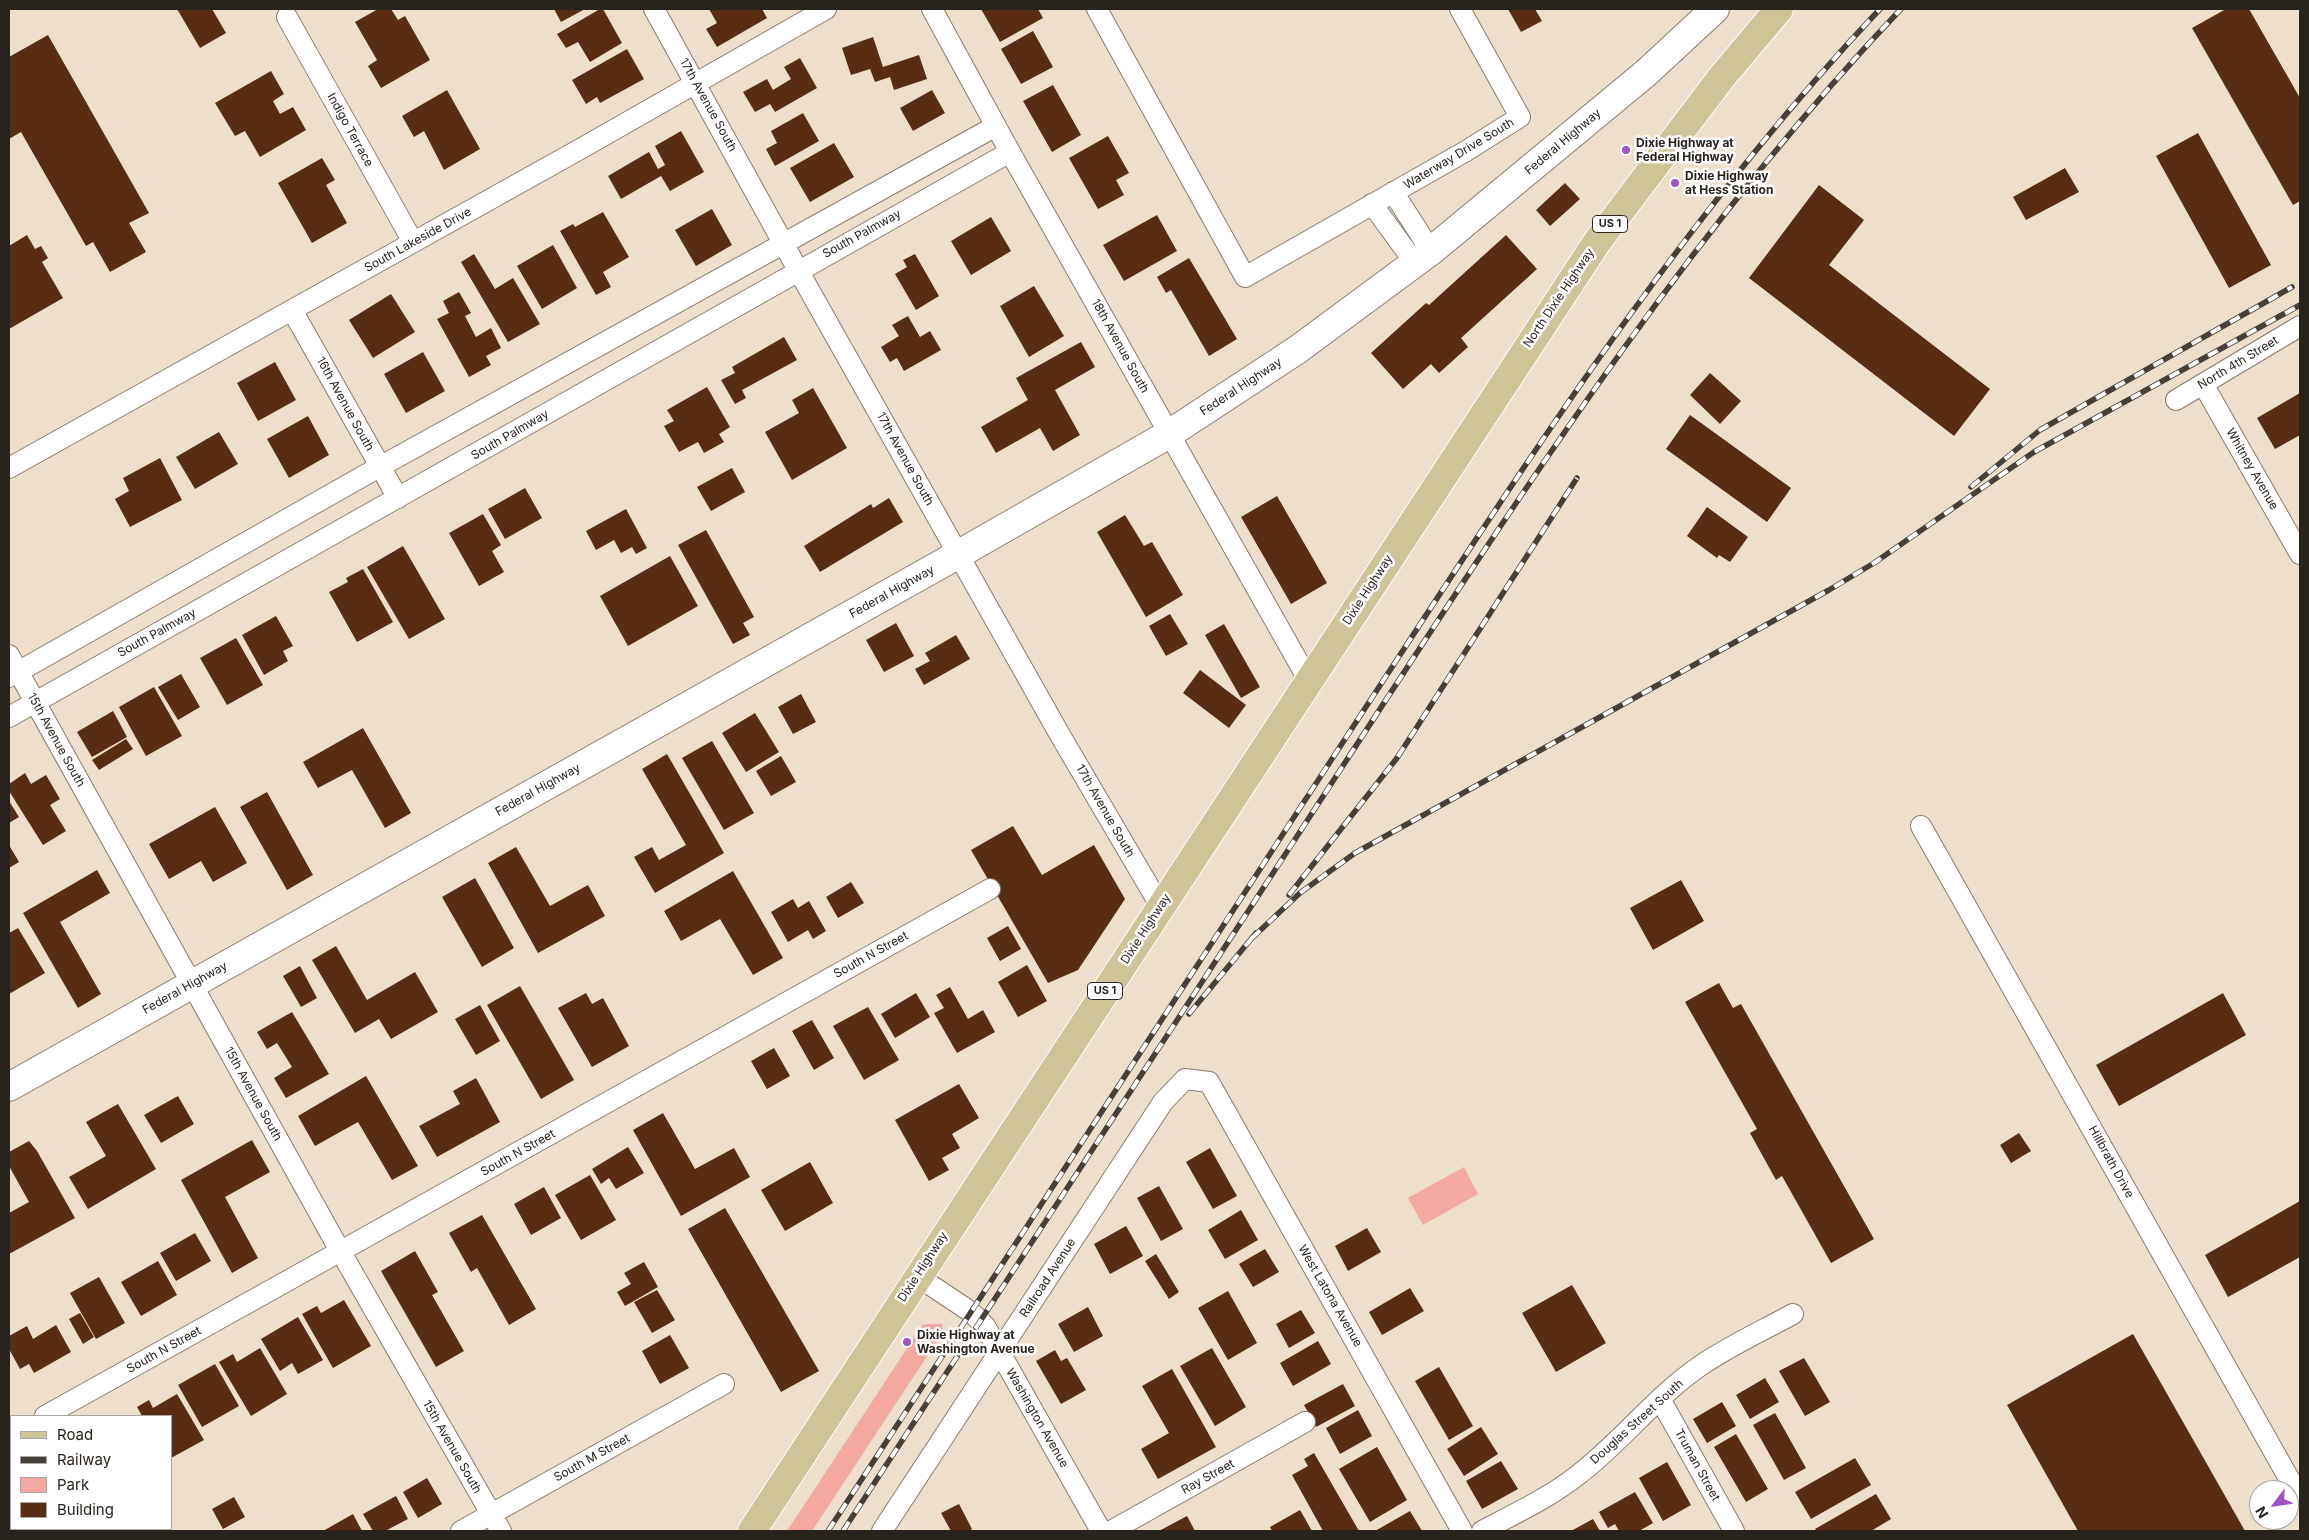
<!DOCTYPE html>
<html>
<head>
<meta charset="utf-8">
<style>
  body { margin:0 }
  #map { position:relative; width:2309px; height:1540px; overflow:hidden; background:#eedfcc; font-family:Inter,sans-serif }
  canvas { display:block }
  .frame { position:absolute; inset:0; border:10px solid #29231d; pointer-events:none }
  .legend { position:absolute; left:10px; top:1415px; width:162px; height:115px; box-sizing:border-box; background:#fff; border:1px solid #a9a7a5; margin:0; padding:6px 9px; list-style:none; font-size:15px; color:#29231d }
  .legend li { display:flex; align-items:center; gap:10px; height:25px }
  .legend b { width:25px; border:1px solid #a9a7a5 }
  .north { position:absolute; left:2249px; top:1480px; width:50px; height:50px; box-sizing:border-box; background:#fff; border:1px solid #a9a7a5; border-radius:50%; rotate:239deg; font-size:14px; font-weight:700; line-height:20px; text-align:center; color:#29231d }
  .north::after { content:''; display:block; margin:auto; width:18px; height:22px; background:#a053c4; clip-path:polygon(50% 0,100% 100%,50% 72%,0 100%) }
</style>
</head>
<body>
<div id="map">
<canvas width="2309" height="1540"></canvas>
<div class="frame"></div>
<ul class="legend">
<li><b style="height:6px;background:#cec497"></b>Road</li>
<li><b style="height:6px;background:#474038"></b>Railway</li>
<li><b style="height:14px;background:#f3a8a1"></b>Park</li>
<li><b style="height:14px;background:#582d13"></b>Building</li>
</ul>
<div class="north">N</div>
</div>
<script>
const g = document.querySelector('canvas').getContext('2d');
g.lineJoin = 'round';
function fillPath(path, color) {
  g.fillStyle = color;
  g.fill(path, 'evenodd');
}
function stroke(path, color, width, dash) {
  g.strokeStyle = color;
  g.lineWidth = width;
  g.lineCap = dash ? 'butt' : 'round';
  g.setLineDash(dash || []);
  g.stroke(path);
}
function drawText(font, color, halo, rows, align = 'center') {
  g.font = font + ' Inter,sans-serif';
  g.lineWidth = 5;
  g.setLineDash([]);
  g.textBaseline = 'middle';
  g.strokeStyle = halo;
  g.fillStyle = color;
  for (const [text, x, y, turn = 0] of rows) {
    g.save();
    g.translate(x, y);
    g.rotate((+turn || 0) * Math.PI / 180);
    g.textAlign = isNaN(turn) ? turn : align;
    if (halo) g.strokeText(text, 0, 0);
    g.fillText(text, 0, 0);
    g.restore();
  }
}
const green = new Path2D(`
  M1464 1167 1478 1194 1423 1225 1408 1198Z
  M923 1324H942L943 1332 812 1531H787Z`);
const building = new Path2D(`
  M177 9H212L226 33 200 48Z
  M378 9H391L398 20 405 16 430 60 381 88 368 66 377 60 355 22Z
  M554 9H585L561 22Z
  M600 9H603L622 43 590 62 578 42 566 48 557 34Z
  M709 9H762L767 18 717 47 706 29 717 23Z
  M981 9H1038L1043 18 1000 42Z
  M1508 9H1535L1542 21 1521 32Z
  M2226 9H2249L2300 98V201L2293 205 2192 28Z
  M1033 31 1053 67 1021 84 1001 49Z
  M48 35 149 213 129 223 146 252 110 272 93 242 86 246 21 132 9 139V57Z
  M873 37 883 67 919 55 927 79 894 90 890 77 875 82 870 69 851 75 842 48Z
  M627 49 644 79 600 103 597 97 586 104 572 80Z
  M800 58 817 88 775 112 770 104 755 112 743 92 767 79 773 90 791 79 784 67Z
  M271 71 284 94 273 101 280 114 293 107 306 130 260 157 245 131 235 136 215 103Z
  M1053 85 1081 135 1052 152 1023 101Z
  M447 90 480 149 444 170 424 131 414 137 402 116Z
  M932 90 945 113 913 131 900 108Z
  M803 113 819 141 775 166 766 149 777 143 771 131Z
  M681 131 704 172 670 191 661 176 621 199 608 176 649 152 658 169 665 165 655 146Z
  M2198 133 2271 265 2229 288 2156 156Z
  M1108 136 1129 173 1116 180 1124 195 1098 209 1069 158Z
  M834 143 854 177 810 202 790 168Z
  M322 158 335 180 326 185 347 223 312 243 278 183Z
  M2065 168 2079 192 2026 220 2013 197Z
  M1565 183 1580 199 1550 226 1536 210Z
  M1819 185 1864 220 1829 265 1990 389 1954 436 1749 278Z
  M712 209 732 245 696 266 675 230Z
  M603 212 629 257 603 272 611 287 596 295 560 231 573 224 575 227Z
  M1157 215 1177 251 1124 281 1103 245Z
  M991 217 1011 251 971 275 951 241Z
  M27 235 35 249 41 246 48 258 42 262 63 298 9 329V246Z
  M1506 235 1537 269 1461 338 1468 347 1439 373 1431 364 1403 389 1371 353 1426 303 1429 305Z
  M553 245 577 288 542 309 517 266Z
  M474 254 495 289 513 278 540 324 508 342 461 262Z
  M915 254 939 296 916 310 895 274 907 267 903 260Z
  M1189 258 1237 339 1209 356 1171 290 1166 293 1157 277Z
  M1034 286 1064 336 1029 357 1000 306Z
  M459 292 471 313 465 316 476 337 491 328 501 348 486 356 491 365 469 377 437 319 449 313 443 301Z
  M391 294 415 332 373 358 349 320Z
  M908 316 920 337 930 331 941 350 904 371 897 358 890 362 881 347 899 336 892 325Z
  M784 337 797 360 742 390 746 398 735 404 721 380 735 373 732 367Z
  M1081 342 1095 367 1055 390 1080 435 1053 451 1040 428 996 453 981 427 1028 400 1016 378Z
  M423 352 445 391 406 413 384 374Z
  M275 362 296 400 258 421 237 383Z
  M1710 373 1741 401 1720 424 1690 395Z
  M707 387 730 427 719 434 724 442 704 453 698 442 679 452 664 426 674 421 667 410Z
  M813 388 847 448 792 480 765 432 799 413 792 400Z
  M2300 393V435L2275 449 2257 418Z
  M1690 415 1791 488 1767 522 1666 449Z
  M308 416 329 455 289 478 267 439Z
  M219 432 238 464 195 489 176 457Z
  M160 458 182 500 130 527 115 499 129 491 123 478Z
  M732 468 745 492 711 511 697 487Z
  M525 488 542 518 505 539 488 509Z
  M1277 496 1327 583 1291 604 1241 517Z
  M889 498 903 522 820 572 804 546 871 504 873 508Z
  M1707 507 1748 537 1730 562 1719 555 1717 558 1687 536Z
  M626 509 647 548 636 554 632 547 621 553 614 540 596 550 586 531Z
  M483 514 501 545 492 551 504 572 479 586 449 533Z
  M1125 515 1144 546 1152 542 1183 595 1146 617 1097 532Z
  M706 530 754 617 743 623 750 635 733 644 678 545Z
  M403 546 445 619 409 639 367 567Z
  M670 556 698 606 628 646 600 596Z
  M363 569 393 622 357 642 329 592 348 582 346 578Z
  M1170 614 1188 644 1166 656 1149 626Z
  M276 616 293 646 283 651 288 661 264 675 242 635Z
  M896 623 914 656 884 672 866 640Z
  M1224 624 1260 687 1241 698 1205 635Z
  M956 635 970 659 924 685 915 669 930 661 925 653Z
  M236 638 263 685 227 705 200 658Z
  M1200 670 1246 705 1229 728 1183 693Z
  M181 674 200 707 178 720 158 687Z
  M154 687 182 736 146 756 119 707Z
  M801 694 816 722 793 734 778 707Z
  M113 711 127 737 92 757 77 732Z
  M755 713 779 752 746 772 722 733Z
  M363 728 411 813 385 828 352 770 318 788 303 762Z
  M126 739 133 749 99 770 92 760Z
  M712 741 754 813 724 830 682 758Z
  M667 754 724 853 655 893 634 857 652 847 659 860 686 845 642 769Z
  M781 756 796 782 771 796 756 771Z
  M25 773 31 784 46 775 60 799 50 805 66 831 43 845 9 791V784Z
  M267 792 313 875 287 890 240 807Z
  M9 801 19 817 9 823Z
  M215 807 247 863 213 882 201 861 169 879 149 844Z
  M1013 826 1042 875 1094 845 1125 899 1078 970 1048 983 971 850Z
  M9 845 19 862 9 868Z
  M516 847 550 906 588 885 605 916 538 953 488 863Z
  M97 870 110 893 60 922 101 994 78 1008 23 913Z
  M733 871 783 958 753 975 720 919 681 941 664 911Z
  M475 878 514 948 482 967 442 897Z
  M1681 880 1704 921 1653 950 1630 908Z
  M851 882 864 903 838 918 826 897Z
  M793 899 798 908 809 901 826 931 813 939 808 930 788 942 771 912Z
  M1008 926 1021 949 1000 961 987 938Z
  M18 928 45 973 9 994V933Z
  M336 946 367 1000 415 972 438 1012 391 1039 379 1019 355 1033 312 960Z
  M1027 965 1047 1001 1018 1017 998 982Z
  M300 966 317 998 301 1007 283 976Z
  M1719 983 1733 1008 1741 1004 1874 1239 1831 1263 1782 1176 1776 1180 1750 1133 1757 1129 1685 1002Z
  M520 986 574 1080 541 1099 487 1005Z
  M950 987 968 1019 983 1010 995 1032 957 1053 934 1013 944 1008 936 995Z
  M586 993 592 1004 603 998 629 1046 592 1067 558 1008Z
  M916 993 930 1017 895 1038 881 1014Z
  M2223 993 2246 1035 2119 1106 2096 1065Z
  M480 1005 500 1041 476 1055 455 1019Z
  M868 1007 899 1060 864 1080 833 1026Z
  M292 1012 329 1074 286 1098 274 1078 292 1067 277 1043 267 1049 257 1032Z
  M812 1020 834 1058 814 1070 792 1031Z
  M774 1048 790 1076 767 1089 751 1061Z
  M366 1076 418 1166 392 1180 358 1122 315 1146 298 1116Z
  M476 1078 500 1122 437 1157 419 1126 460 1104 453 1091Z
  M959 1084 979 1118 952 1134 960 1148 942 1158 949 1170 929 1181 895 1120Z
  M178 1096 194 1124 161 1143 144 1115Z
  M118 1104 156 1169 88 1209 69 1177 106 1156 86 1122Z
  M663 1113 695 1169 734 1148 750 1177 681 1216 633 1130Z
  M2019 1133 2031 1151 2011 1163 2000 1145Z
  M252 1140 270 1172 225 1197 258 1258 232 1273 181 1180Z
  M29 1141 37 1151 75 1218 9 1254V1213L29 1202 9 1166V1152Z
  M628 1147 644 1173 616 1189 609 1178 601 1184 592 1169Z
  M1210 1148 1237 1196 1213 1209 1186 1162Z
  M810 1162 833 1203 785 1231 761 1190Z
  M590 1175 616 1220 581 1240 555 1195Z
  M1159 1186 1183 1229 1161 1241 1137 1198Z
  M544 1187 561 1218 531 1235 514 1204Z
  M2300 1201V1257L2228 1297 2205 1255Z
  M725 1208 819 1371 781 1392 688 1229Z
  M1241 1210 1258 1240 1225 1259 1208 1230Z
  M482 1215 536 1309 509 1325 477 1268 471 1272 449 1233Z
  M1126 1226 1143 1256 1110 1274 1094 1244Z
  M1367 1228 1381 1252 1348 1271 1335 1246Z
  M195 1233 211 1261 176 1281 160 1253Z
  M1265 1249 1279 1272 1253 1287 1239 1264Z
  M415 1251 438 1292 432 1295 464 1351 436 1367 381 1271Z
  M1156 1254 1179 1292 1169 1299 1145 1261Z
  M158 1261 177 1295 141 1316 121 1282Z
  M644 1262 658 1287 625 1306 617 1292 631 1284 624 1273Z
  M99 1277 125 1323 96 1339 70 1293Z
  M1572 1285 1606 1343 1556 1372 1522 1313Z
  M1410 1288 1424 1311 1382 1335 1369 1312Z
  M657 1290 675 1320 652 1333 634 1302Z
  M1228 1291 1257 1343 1228 1360 1198 1308Z
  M344 1300 371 1346 333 1368 302 1314 317 1306 321 1313Z
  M1088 1307 1103 1336 1074 1352 1058 1324Z
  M1301 1310 1315 1333 1289 1348 1276 1324Z
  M80 1313 94 1337 83 1344 69 1319Z
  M298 1317 323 1360 298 1374 292 1363 280 1371 261 1339Z
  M56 1325 71 1352 34 1373 29 1364 20 1369 9 1349V1336L27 1326 33 1339Z
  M2133 1334 2245 1531H2078L2007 1405Z
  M670 1335 689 1368 660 1384 642 1351Z
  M1318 1341 1331 1364 1293 1386 1280 1363Z
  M260 1348 287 1394 251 1416 219 1362 233 1354 237 1362Z
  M1212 1348 1246 1407 1215 1426 1180 1366Z
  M1055 1350 1061 1361 1067 1358 1086 1390 1061 1404 1036 1361Z
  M1804 1358 1830 1402 1805 1416 1779 1371Z
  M215 1364 239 1406 202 1427 178 1385Z
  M1439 1367 1473 1426 1449 1440 1415 1381Z
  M1172 1369 1216 1447 1158 1479 1141 1449 1169 1433 1142 1386Z
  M1765 1378 1779 1402 1750 1419 1736 1395Z
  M1343 1384 1355 1406 1316 1427 1304 1405Z
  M177 1394 204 1440 171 1458V1416H142L137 1407 149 1400 153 1408Z
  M1722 1402 1736 1426 1707 1443 1693 1419Z
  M1358 1410 1372 1436 1340 1454 1326 1428Z
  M1775 1413 1806 1468 1784 1480 1753 1425Z
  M1481 1427 1498 1454 1464 1476 1447 1449Z
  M1736 1434 1768 1489 1746 1502 1714 1447Z
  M1377 1447 1407 1500 1370 1522 1339 1469Z
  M1314 1453 1359 1531H1323L1292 1475 1308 1466 1304 1459Z
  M1855 1458 1871 1485 1811 1519 1795 1492Z
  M1501 1461 1518 1489 1482 1509 1466 1481Z
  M1667 1462 1691 1505 1663 1521 1639 1478Z
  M427 1478 442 1504 418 1518 403 1492Z
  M1635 1492 1653 1523 1639 1531H1619L1615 1524 1608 1528 1599 1512Z
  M1876 1494 1891 1519 1871 1531H1817L1815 1529Z
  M396 1496 408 1519 385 1531H373L363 1514Z
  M234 1497 245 1517 223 1529 212 1509Z
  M959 1504 972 1529 969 1531H951L941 1513Z
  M1300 1510 1312 1531H1272L1270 1527Z
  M1410 1511 1422 1531H1375Z
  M353 1514 362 1531H323Z
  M1187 1516 1195 1531H1159Z
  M1593 1519 1600 1531H1571Z`);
const street = new Path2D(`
  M654 9 798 270 1060 735 1161 907
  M932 9 1010 152 1309 681
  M1097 9 1245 277 1466 151 1520 117 1460 9
  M287 17 413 242
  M1393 192 1431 251
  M1372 204 1415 263
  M292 310 398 498
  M2203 384 2300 554
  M2176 400 2300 326
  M9 468 582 148 826 9
  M9 655 334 1240 501 1531
  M9 677 365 475 996 126
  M9 717 1010 152
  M1921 826 2300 1498
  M917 1276 971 1312 985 1326 1101 1531
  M1660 1399 1734 1531
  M45 1416 990 889
  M9 1437 11 1435
  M9 1521 11 1525
  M461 1531 724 1384
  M882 1531 1163 1102 1185 1079 1209 1082 1462 1531
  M1111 1531 1305 1422
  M1482 1531C1514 1514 1549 1498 1578 1475 1621 1442 1655 1397 1700 1366 1729 1346 1762 1331 1793 1314`);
const secondary = new Path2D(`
  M9 1087 959 554 1169 434 1297 350 1431 251 1646 73 1715 9`);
const primary = new Path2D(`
  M752 1531 1597 242 1721 78 1779 9`);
const rail = new Path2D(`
  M1971 487 2040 430 2292 287
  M1289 895 1397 758 1577 478
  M1252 938 1300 893 1355 853 1829 590 1874 563 2034 452 2300 305
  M1189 1014 1256 933
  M828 1531C1006 1259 1184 985 1362 713 1522 469 1679 221 1880 9
  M843 1531C1011 1274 1180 1016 1348 758 1518 498 1686 235 1901 9`);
const markers = [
  [1626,150,5,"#a053c4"],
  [1675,183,5,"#a053c4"],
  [907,1342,5,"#a053c4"]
];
const shields = [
  [1610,224,35],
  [1105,991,35]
];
const shieldNames = [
  ["US 1",1610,224],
  ["US 1",1105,991]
];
const streetNames = [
  ["17th Avenue South",708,105,61],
  ["Indigo Terrace",350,130,61],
  ["Federal Highway",1563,142,-40],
  ["Waterway Drive South",1459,154,-31],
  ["South Palmway",862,234,-29],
  ["South Lakeside Drive",418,240,-29],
  ["North Dixie Highway",1559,298,-56],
  ["18th Avenue South",1120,346,61],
  ["North 4th Street",2238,363,-31],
  ["Federal Highway",1241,387,-33],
  ["16th Avenue South",345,404,61],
  ["South Palmway",510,435,-30],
  ["17th Avenue South",905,459,61],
  ["Whitney Avenue",2252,469,60],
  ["Dixie Highway",1368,590,-57],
  ["Federal Highway",892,592,-29],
  ["South Palmway",157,633,-29],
  ["15th Avenue South",56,740,61],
  ["Federal Highway",538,790,-29],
  ["17th Avenue South",1105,811,60],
  ["Dixie Highway",1146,929,-57],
  ["South N Street",871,955,-29],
  ["Federal Highway",185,988,-29],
  ["15th Avenue South",253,1094,61],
  ["South N Street",518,1153,-29],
  ["Hillbrath Drive",2111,1162,61],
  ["Dixie Highway",923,1267,-57],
  ["Railroad Avenue",1048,1278,-57],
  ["West Latona Avenue",1330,1296,60],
  ["South N Street",164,1350,-29],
  ["Washington Avenue",1037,1418,60],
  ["Douglas Street South",1637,1422,-42],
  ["15th Avenue South",452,1447,60],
  ["South M Street",592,1458,-29],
  ["Truman Street",1697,1465,61],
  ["Ray Street",1208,1477,-29]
];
const poiNames = [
  ["Dixie Highway at",1636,143],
  ["Federal Highway",1636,157],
  ["Dixie Highway",1685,176],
  ["at Hess Station",1685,190],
  ["Dixie Highway at",917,1335],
  ["Washington Avenue",917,1349]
];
fillPath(green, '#f3a8a1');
fillPath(building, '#582d13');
stroke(street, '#897b6b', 22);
stroke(secondary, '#897b6b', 30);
stroke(primary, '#fff', 30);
stroke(street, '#fff', 20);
stroke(secondary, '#fff', 28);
stroke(primary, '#cec497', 28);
stroke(rail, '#474038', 5.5);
stroke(rail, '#fff', 4, [11]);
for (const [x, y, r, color] of markers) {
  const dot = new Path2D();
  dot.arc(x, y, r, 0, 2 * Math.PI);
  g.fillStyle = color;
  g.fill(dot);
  stroke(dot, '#fff', 2);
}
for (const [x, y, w] of shields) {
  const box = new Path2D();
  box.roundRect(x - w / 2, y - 8.5, w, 17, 4);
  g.fillStyle = '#fff';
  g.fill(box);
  stroke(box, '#29231d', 1);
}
drawText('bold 11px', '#29231d', null, shieldNames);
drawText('12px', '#29231d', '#fff', streetNames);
drawText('bold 12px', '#29231d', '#fff', poiNames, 'left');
</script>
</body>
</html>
